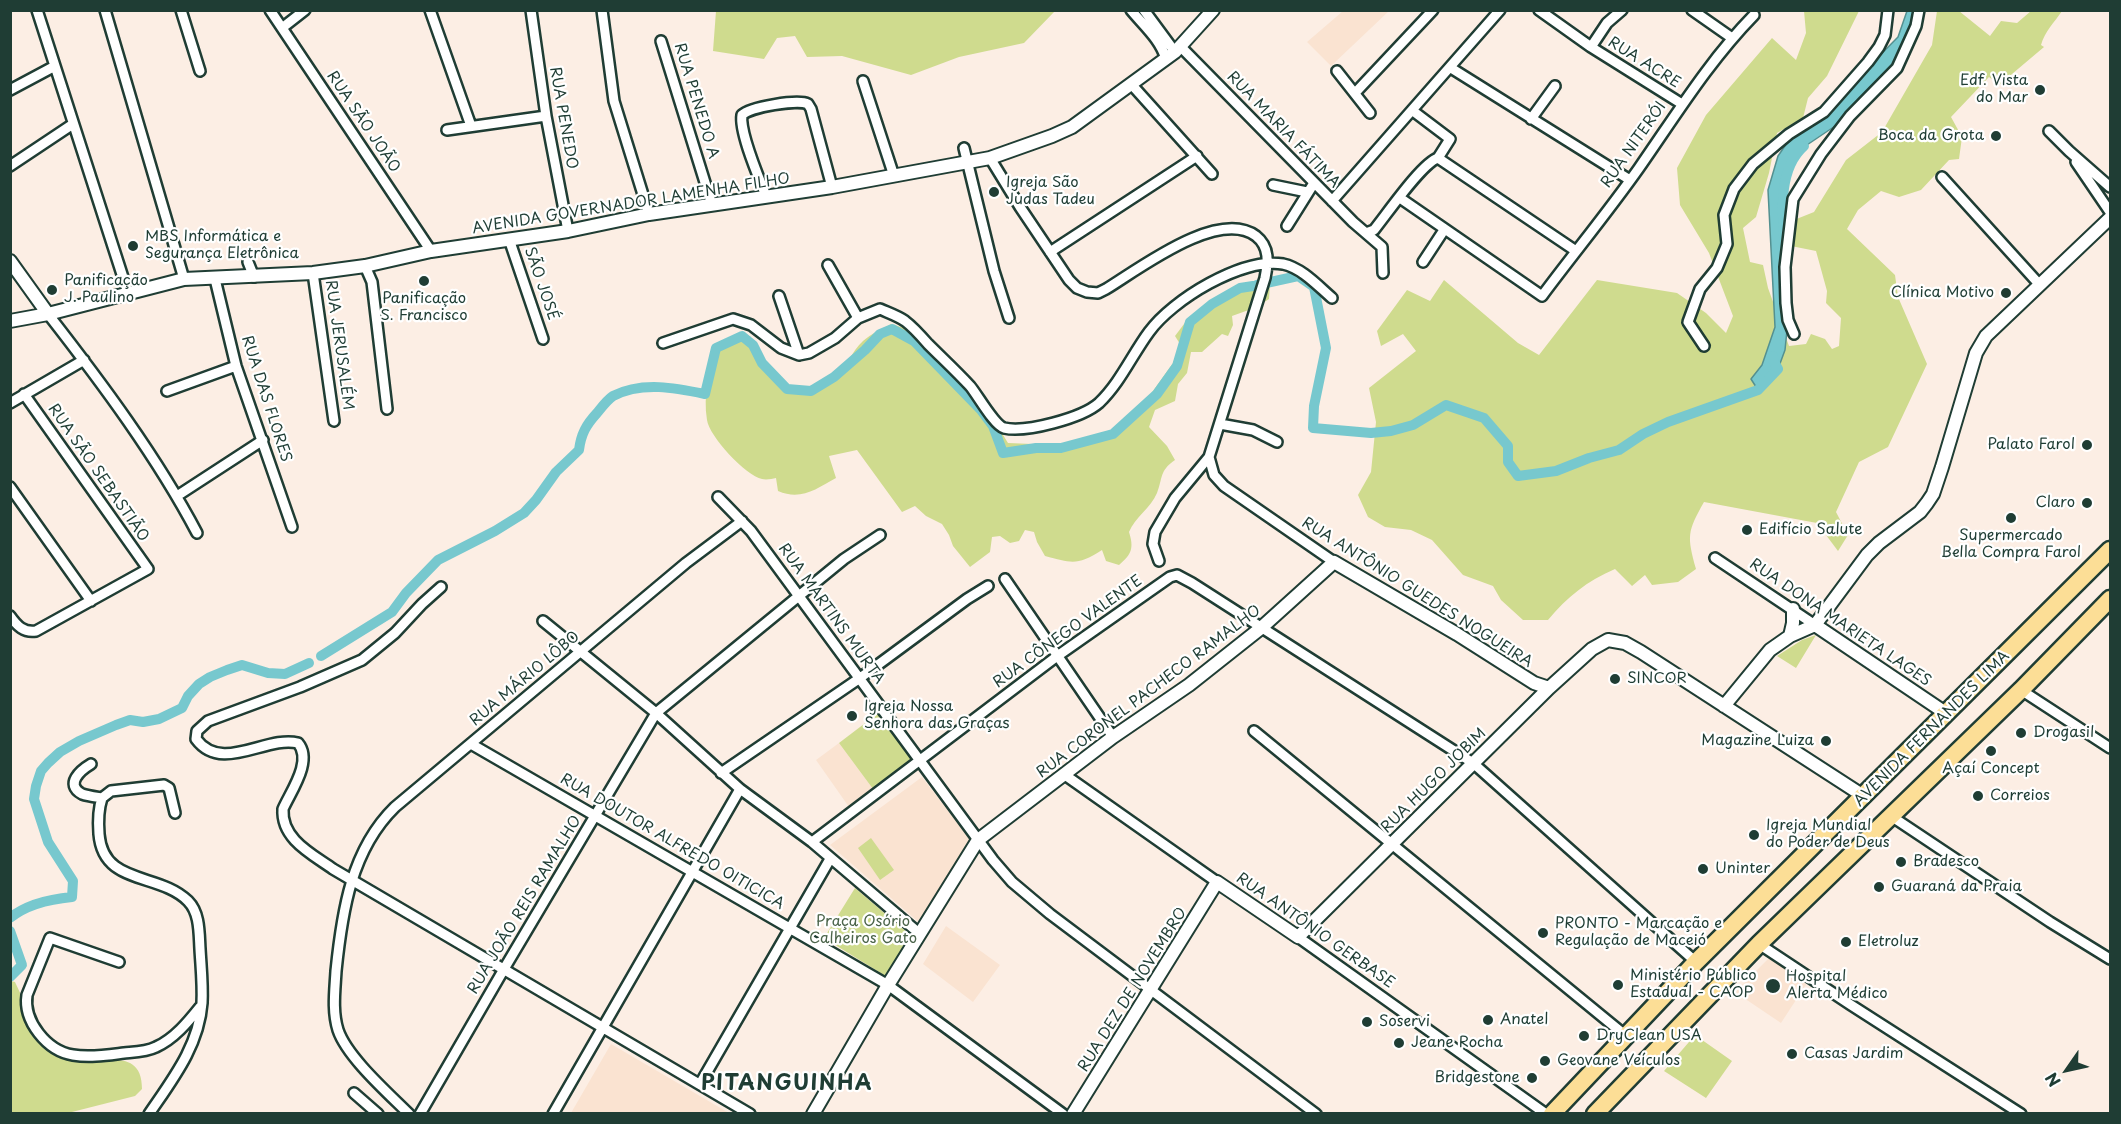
<!DOCTYPE html>
<html>
<head>
<meta charset="utf-8">
<style>
  body { margin:0 }
  #map { position:relative; width:2121px; height:1124px; overflow:hidden; background:#fceee4; font-family:"Playpen Sans",sans-serif }
  canvas { display:block }
  .frame { position:absolute; inset:0; border:12px solid #1f3d34; pointer-events:none }
  .north { position:absolute; left:2037px; top:1040px; width:60px; height:60px; -webkit-text-stroke:4px #fff; paint-order:stroke; rotate:236deg; font-size:16px; font-weight:700; line-height:24px; text-align:center; color:#1f3d34 }
  .north::after { content:''; display:block; margin:auto; width:21px; height:27px; background:#1f3d34; clip-path:polygon(50% 0,100% 100%,50% 72%,0 100%) }
</style>
</head>
<body>
<div id="map">
<canvas width="2121" height="1124"></canvas>
<div class="frame"></div>
<div class="north">N</div>
</div>
<script>
const g = document.querySelector('canvas').getContext('2d');
g.lineJoin = 'round';
function fillPath(path, color) {
  g.fillStyle = color;
  g.fill(path, 'evenodd');
}
function stroke(path, color, width, dash) {
  g.strokeStyle = color;
  g.lineWidth = width;
  g.lineCap = dash ? 'butt' : 'round';
  g.setLineDash(dash || []);
  g.stroke(path);
}
function drawText(font, color, halo, rows, align = 'center') {
  g.font = font + ' "Playpen Sans",sans-serif';
  g.lineWidth = 4.5;
  g.setLineDash([]);
  g.textBaseline = 'middle';
  g.strokeStyle = halo;
  g.fillStyle = color;
  for (const [text, x, y, turn = 0] of rows) {
    g.save();
    g.translate(x, y);
    g.rotate((+turn || 0) * Math.PI / 180);
    g.textAlign = isNaN(turn) ? turn : align;
    if (halo) g.strokeText(text, 0, 0);
    g.fillText(text, 0, 0);
    g.restore();
  }
}
const built = new Path2D(`
  M1343 11H1389L1331 66 1307 42Z
  M839 743 873 789 849 807 816 760Z
  M922 777 971 841 922 925 830 845Z
  M946 926 1000 965 973 1002 923 964Z
  M1771 956 1809 980 1781 1023 1735 992Z
  M611 1044 729 1113H571Z`);
const green = new Path2D(`
  M716 11V10L1055 11 1024 43 959 57 911 75 842 56 807 57 795 36 777 38 764 59 713 51Z
  M1804 11H1859L1827 76 1808 98 1803 118 1777 133 1769 173 1756 217 1743 228 1750 262 1763 265 1768 288 1789 346 1806 344 1811 334 1825 339 1832 349 1839 346 1841 318 1826 303 1827 291 1816 251 1791 246 1794 220 1814 212 1846 160 1882 132 1932 45 1937 11H1959L1990 36 2001 21 2017 23 2031 11H2062C2054 23 2045 31 2041 45L2044 47 1999 85 1989 77 1951 117 1962 137 1959 159 1949 160 1921 190 1899 197 1881 191 1858 210 1847 229 1895 275 1898 297 1927 364 1888 447 1859 462 1836 512 1848 535 1838 551 1817 523 1704 502C1687 532 1687 536 1696 569L1678 582 1652 585 1645 575 1632 586 1615 569C1587 581 1567 597 1548 620H1523L1501 600 1493 586 1463 575 1432 540 1411 530 1385 527 1368 517 1358 495 1371 472 1376 422 1369 388 1416 351 1403 334 1381 346 1377 331 1407 290 1430 301 1444 280 1518 343 1539 355 1597 280 1677 293 1706 313 1726 333 1733 316 1709 253 1680 205 1677 168 1706 115 1772 38 1796 60 1806 33Z
  M1249 283 1270 284 1269 299 1257 307 1232 316 1233 325 1228 336 1222 334 1202 352H1191L1187 373 1178 384 1175 401 1155 410 1149 427 1167 446 1175 460C1159 471 1163 478 1157 493 1151 508 1135 517 1129 532 1134 548 1132 554 1119 565L1106 561 1102 550C1077 566 1072 563 1045 556L1037 542 1034 532 1025 530 1019 541 1010 543 1000 536 992 537 990 552 970 567 953 546 949 535 942 524 926 516 915 506 902 512 857 450 829 456 836 478C816 489 801 501 778 491L776 478C772 479 766 480 762 479 746 476 709 436 707 420 703 395 709 372 716 348L733 337 750 336C771 371 789 410 834 377 846 368 852 351 863 341 871 334 882 329 891 324L908 329 957 378 992 417 1008 443 1057 445 1085 440 1110 432 1133 419 1173 363 1180 344 1175 336 1187 320Z
  M1816 635 1796 668 1777 656 1802 640Z
  M881 711 916 758 873 789 839 743Z
  M871 838 894 870 880 880 858 848Z
  M855 888 909 934 887 977 824 938Z
  M11 981 15 982C21 995 40 1036 49 1044 54 1049 65 1056 72 1058 98 1067 142 1044 142 1089L135 1096 68 1113 11 1114Z
  M1695 1035 1732 1061 1706 1098 1664 1071Z`);
const water = new Path2D(`
  M1907 11H1917L1905 50 1850 116 1798 151 1786 175 1782 211 1786 316 1788 320 1785 350 1778 369 1758 390 1751 379 1762 365 1775 327 1768 190 1778 156 1789 140 1816 120 1898 37Z`);
const canal = new Path2D(`
  M1785 251C1783 218 1776 171 1804 146
  M1257 285 1298 276 1314 287 1326 348 1314 406 1313 428 1371 433 1391 431 1413 425 1446 405 1484 418 1508 446V462L1518 476 1556 471 1589 458 1619 450 1643 434 1668 422 1758 390 1778 369 1773 360V356
  M321 656 392 612 406 593 438 560 495 531 524 513 536 500 556 472 579 450C581 434 586 425 597 413 601 408 607 400 613 396 642 381 676 388 705 394L716 348 742 336 753 345 762 363 787 389 811 391 834 377 865 350 880 334 892 329 914 341 981 410 993 426 1003 453 1036 448H1061L1113 434 1157 394 1177 366 1190 322 1212 304 1240 288 1253 286
  M10 918C27 904 51 899 72 897L73 881 48 842 34 799 36 786 41 771 48 763 60 752 79 741 116 725 130 720 143 722 159 719 182 708 188 696 199 684 210 677 227 670 242 665 268 673 285 674 309 663
  M10 931 22 965 10 977`);
const minor = new Path2D(`
  M37 10 128 293
  M105 10 184 279
  M181 10 200 71
  M270 10 431 251
  M430 10 471 126
  M531 10 546 116 568 231
  M602 10 614 101 649 214
  M1131 10C1144 26 1160 39 1166 59
  M1144 10 1175 52
  M1539 10 1591 47 1682 104
  M1692 10 1732 38
  M282 28 305 10
  M661 41 712 205
  M1181 47 1353 222 1382 247 1383 273
  M1591 47 1607 23 1622 10
  M1451 68 1630 180
  M1337 71 1370 113
  M863 81 894 176
  M1132 85 1212 174
  M10 90 55 66
  M1355 93 1433 10
  M1413 111 1450 139 1438 158
  M1531 119 1555 86
  M447 130 546 116
  M2049 131 2069 151 2110 187
  M964 148 994 271 1009 318
  M990 158 1020 207 1069 280 1077 288 1087 292 1098 293 1106 289C1139 269 1218 208 1256 236 1270 247 1268 263 1265 278L1209 457 1175 498 1155 532 1153 544 1159 561
  M1438 158 1576 251
  M2076 162 2110 212
  M10 166 73 124
  M1942 177 2039 284
  M1273 185 1307 192
  M766 196C759 178 739 132 742 115 750 107 798 99 808 104L811 109 832 187
  M1400 198 1542 296C1574 253 1608 212 1639 168 1676 115 1709 61 1754 15
  M1332 201 1500 10
  M1287 226 1314 183
  M1366 233 1374 230C1387 214 1422 163 1438 158
  M509 239 543 339
  M1050 252 1197 156
  M248 262 254 277
  M1423 262 1444 230
  M828 265 858 318
  M365 266 372 282 387 409
  M313 273 334 421
  M215 279 236 366 292 527
  M779 296 799 355
  M48 314C101 382 157 457 197 533
  M1794 334 1788 320 1786 303 1785 267 1793 199 1821 154 1850 116 1897 68 1916 26 1919 10
  M663 343 733 319 751 325 781 348 799 355 809 353 835 338 858 318 880 309C889 313 898 316 905 321 913 327 921 336 928 344 942 358 956 371 970 386 977 394 994 425 1004 428 1026 433 1082 418 1099 403 1120 383 1132 355 1149 332 1172 300 1242 257 1283 264 1302 268 1318 286 1332 298
  M1704 346 1688 322 1700 289 1717 268 1727 244 1724 215 1734 189 1753 164 1789 134 1824 112 1868 62 1879 47 1885 35 1888 10
  M167 391 236 366
  M10 403 84 360
  M1220 424 1253 430 1277 442
  M1209 457 1214 475 1224 486 1334 562
  M10 487 91 601
  M177 496 263 440
  M718 497 751 531 993 860 1012 882 1050 914 1316 1114
  M1715 558 1815 625
  M1005 579 1113 737
  M441 587 422 604 395 633 362 660 300 687 208 721 197 731 196 739C222 774 266 735 298 743 313 761 291 791 283 809 281 839 312 854 333 869L750 1114
  M10 616C17 626 24 633 36 631L148 569 24 394
  M543 621 656 713 740 789 812 842 920 934
  M2021 690 2110 748
  M1254 731 1626 1036
  M471 744 888 985 1063 1114
  M91 764C81 770 64 784 82 794 88 796 96 797 102 798
  M721 773 860 678 967 599 988 586
  M1065 775 1217 882
  M1891 816 2050 922 2110 959
  M812 842 1056 657 1170 577 1177 575 1192 583 1473 763 1696 962
  M1298 937 1546 1114
  M1759 944 1851 1005 2021 1114
  M119 962 50 938 27 995C23 1021 47 1051 73 1055 90 1058 108 1055 124 1053 135 1052 146 1052 156 1047 174 1039 188 1022 200 1007
  M700 1084 830 859
  M354 1093 378 1114
  M149 1114C172 1080 199 1046 202 1003 203 985 201 967 200 949 199 933 200 913 188 901 159 872 103 886 99 834 98 821 98 810 102 798L111 791 164 785 169 788 175 813
  M409 1114C388 1093 347 1057 338 1030 332 1011 335 990 336 971 342 912 351 850 395 807L686 563 742 521
  M420 1114 504 969 656 713 844 559 880 535
  M553 1114 740 789`);
const tertiary = new Path2D(`
  M10 261 48 314
  M10 321 48 314 184 279 313 273 365 266 431 251 568 231 649 214 832 187 990 158 1052 136 1072 127 1175 52 1213 10
  M1815 625 1947 714
  M1790 636 1793 623V609
  M1724 706 1770 650 1790 636 1815 625 1867 555 1879 543 1920 512 1927 503 1933 494 1942 467 1976 353 1986 336 2110 218
  M813 1114 888 985 978 840 1113 737 1189 685 1261 628 1334 562 1457 634 1534 683 1549 688
  M1073 1114 1217 882 1298 937 1549 688 1592 649 1608 640 1625 643 1641 652 1865 797`);
const trunk = new Path2D(`
  M1552 1114 1696 962 2110 550
  M1595 1114 1759 944 2021 690 2110 599`);
const markers = [
  [2040,90,6,"#1f3d34"],
  [1996,136,6,"#1f3d34"],
  [994,192,6,"#1f3d34"],
  [133,246,6,"#1f3d34"],
  [424,281,6,"#1f3d34"],
  [52,290,6,"#1f3d34"],
  [2006,293,6,"#1f3d34"],
  [2087,445,6,"#1f3d34"],
  [2087,503,6,"#1f3d34"],
  [2011,518,6,"#1f3d34"],
  [1747,530,6,"#1f3d34"],
  [1615,679,6,"#1f3d34"],
  [852,716,6,"#1f3d34"],
  [2021,733,6,"#1f3d34"],
  [1826,741,6,"#1f3d34"],
  [1991,751,6,"#1f3d34"],
  [1978,796,6,"#1f3d34"],
  [1754,835,6,"#1f3d34"],
  [1901,862,6,"#1f3d34"],
  [1703,869,6,"#1f3d34"],
  [1879,887,6,"#1f3d34"],
  [1543,933,6,"#1f3d34"],
  [1846,942,6,"#1f3d34"],
  [1618,985,6,"#1f3d34"],
  [1773,986,8,"#1f3d34"],
  [1488,1020,6,"#1f3d34"],
  [1367,1022,6,"#1f3d34"],
  [1584,1036,6,"#1f3d34"],
  [1399,1043,6,"#1f3d34"],
  [1792,1054,6,"#1f3d34"],
  [1545,1061,6,"#1f3d34"],
  [1532,1078,6,"#1f3d34"]
];
const streetNames = [
  ["RUA ACRE",1644,63,32],
  ["RUA PENEDO A",696,101,73],
  ["RUA PENEDO",563,118,80],
  ["RUA SÃO JOÃO",363,122,56],
  ["RUA MARIA FÁTIMA",1283,130,46],
  ["RUA NITERÓI",1634,145,-55],
  ["AVENIDA GOVERNADOR LAMENHA FILHO",631,204,-9],
  ["SÃO JOSÉ",541,284,71],
  ["RUA JERUSALÉM",339,345,82],
  ["RUA DAS FLORES",266,399,72],
  ["RUA SÃO SEBASTIÃO",98,473,55],
  ["RUA ANTÔNIO GUEDES NOGUEIRA",1417,593,32],
  ["RUA MARTINS MURTA",831,614,54],
  ["RUA DONA MARIETA LAGES",1840,623,34],
  ["RUA CÔNEGO VALENTE",1068,632,-36],
  ["RUA MÁRIO LÔBO",525,679,-40],
  ["RUA CORONEL PACHECO RAMALHO",1149,692,-37],
  ["AVENIDA FERNANDES LIMA",1932,729,-45],
  ["RUA HUGO JOBIM",1434,781,-45],
  ["RUA DOUTOR ALFREDO OITICICA",672,842,30],
  ["RUA JOÃO REIS RAMALHO",525,905,-59],
  ["RUA ANTÔNIO GERBASE",1315,931,35],
  ["RUA DEZ DE NOVEMBRO",1133,990,-58]
];
const poiNames = [
  ["Edf. Vista",2028,81,"right"],
  ["do Mar",2028,98,"right"],
  ["Boca da Grota",1984,136,"right"],
  ["Igreja São",1006,183],
  ["Judas Tadeu",1006,200],
  ["MBS Informática e",145,237],
  ["Segurança Eletrônica",145,254],
  ["Panificação",64,281],
  ["J. Paulino",64,298],
  ["Clínica Motivo",1994,293,"right"],
  ["Panificação",424,299,"center"],
  ["S. Francisco",424,316,"center"],
  ["Palato Farol",2075,445,"right"],
  ["Claro",2075,503,"right"],
  ["Edifício Salute",1759,530],
  ["Supermercado",2011,536,"center"],
  ["Bella Compra Farol",2011,553,"center"],
  ["SINCOR",1627,679],
  ["Igreja Nossa",864,707],
  ["Senhora das Graças",864,724],
  ["Drogasil",2033,733],
  ["Magazine Luiza",1814,741,"right"],
  ["Açaí Concept",1991,769,"center"],
  ["Correios",1990,796],
  ["Igreja Mundial",1766,826],
  ["do Poder de Deus",1766,843],
  ["Bradesco",1913,862],
  ["Uninter",1715,869],
  ["Guaraná da Praia",1891,887],
  ["PRONTO - Marcação e",1555,924],
  ["Regulação de Maceió",1555,941],
  ["Eletroluz",1858,942],
  ["Ministério Público",1630,976],
  ["Estadual - CAOP",1630,993],
  ["Hospital",1786,977],
  ["Alerta Médico",1786,994],
  ["Anatel",1500,1020],
  ["Soservi",1379,1022],
  ["DryClean USA",1596,1036],
  ["Jeane Rocha",1411,1043],
  ["Casas Jardim",1804,1054],
  ["Geovane Veículos",1557,1061],
  ["Bridgestone",1520,1078,"right"]
];
const parkNames = [
  ["Praça Osório",863,922],
  ["Calheiros Gato",863,939]
];
const districtNames = [
  ["PITANGUINHA",787,1084]
];
fillPath(built, '#fae3d1');
fillPath(green, '#cfdb8e');
fillPath(water, '#77c8ce');
stroke(water, '#549090', 1.5);
stroke(canal, '#77c8ce', 10);
stroke(minor, '#1f3d34', 14);
stroke(tertiary, '#1f3d34', 16);
stroke(trunk, '#1f3d34', 21);
stroke(minor, '#fff', 9);
stroke(tertiary, '#fff', 12);
stroke(trunk, '#fcde96', 16);
for (const [x, y, r, color] of markers) {
  const dot = new Path2D();
  dot.arc(x, y, r, 0, 2 * Math.PI);
  g.fillStyle = color;
  g.fill(dot);
  stroke(dot, '#fff', 2);
}
drawText('15px', '#1f3d34', '#fff', streetNames);
drawText('15px', '#1f3d34', '#fff', poiNames, 'left');
drawText('15px', '#4b644a', '#fff', parkNames);
g.letterSpacing = '1.5px';
drawText('bold 21px', '#1f3d34', '#fff', districtNames);
g.letterSpacing = '0px';
</script>
</body>
</html>
